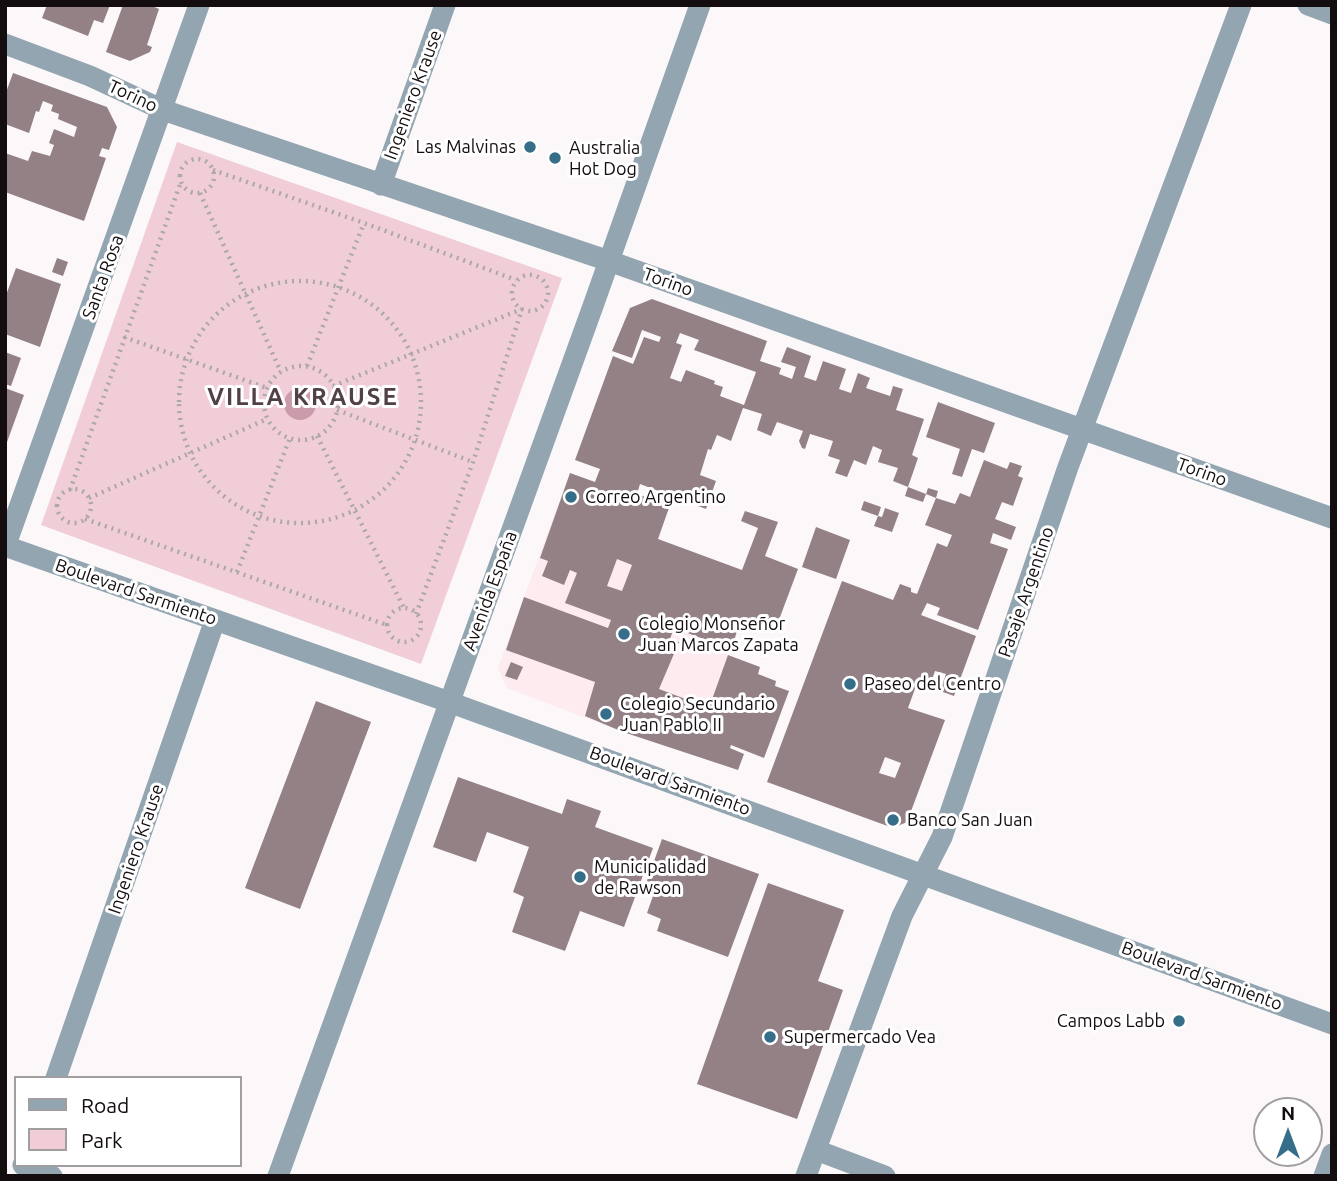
<!DOCTYPE html>
<html>
<head>
<meta charset="utf-8">
<style>
  body { margin:0 }
  #map { position:relative; width:1337px; height:1181px; overflow:hidden; background:#fcf8f9; font-family:Ubuntu,sans-serif }
  canvas { display:block }
  .frame { position:absolute; inset:0; border:7px solid #130d0f; pointer-events:none }
  .legend { position:absolute; left:14px; top:1076px; width:228px; height:91px; box-sizing:border-box; background:#fff; border:2px solid #a19e9f; margin:0; padding:9px 12px; list-style:none; font-size:21px; color:#130d0f }
  .legend li { display:flex; align-items:center; gap:14px; height:35px }
  .legend b { width:35px; border:2px solid #a19e9f }
  .north { position:absolute; left:1253px; top:1097px; width:70px; height:70px; box-sizing:border-box; background:#fff; border:2px solid #a19e9f; border-radius:50%; rotate:0deg; font-size:19px; font-weight:700; line-height:28px; text-align:center; color:#130d0f }
  .north::after { content:''; display:block; margin:auto; width:24px; height:32px; background:#366d88; clip-path:polygon(50% 0,100% 100%,50% 72%,0 100%) }
</style>
</head>
<body>
<div id="map">
<canvas width="1337" height="1181"></canvas>
<div class="frame"></div>
<ul class="legend">
<li><b style="height:9px;background:#92a5b0"></b>Road</li>
<li><b style="height:19px;background:#f1cdd7"></b>Park</li>
</ul>
<div class="north">N</div>
</div>
<script>
const g = document.querySelector('canvas').getContext('2d');
g.lineJoin = 'round';
function fillPath(path, color) {
  g.fillStyle = color;
  g.fill(path, 'evenodd');
}
function stroke(path, color, width, dash) {
  g.strokeStyle = color;
  g.lineWidth = width;
  g.lineCap = dash ? 'butt' : 'round';
  g.setLineDash(dash || []);
  g.stroke(path);
}
function drawText(font, color, halo, rows, align = 'center') {
  g.font = font + ' Ubuntu,sans-serif';
  g.lineWidth = 6;
  g.setLineDash([]);
  g.textBaseline = 'middle';
  g.strokeStyle = halo;
  g.fillStyle = color;
  for (const [text, x, y, turn = 0] of rows) {
    g.save();
    g.translate(x, y);
    g.rotate((+turn || 0) * Math.PI / 180);
    g.textAlign = isNaN(turn) ? turn : align;
    if (halo) g.strokeText(text, 0, 0);
    g.fillText(text, 0, 0);
    g.restore();
  }
}
const built = new Path2D(`
  M559 502 757 576 691 754 623 732 507 688 498 668Z`);
const green = new Path2D(`
  M177 142 562 278 421 664 41 525Z`);
const water = new Path2D(`
  M284 404a16 16 0 1 1 32 0a16 16 0 1 1-32 0Z`);
const building = new Path2D(`
  M47 5H110L103 23 94 20 88 36 42 18Z
  M123 5H150L159 9 147 45 152 47 150 52 130 61 106 52Z
  M13 73 107 107 117 127 109 150 102 148 99 156 106 158 84 221 5 192V153L28 161 32 151 50 156 54 145 49 143 54 129 74 137 77 127 58 119 59 114 51 111 53 105 43 101 39 112 36 111 29 133 5 124V95Z
  M57 258 68 262 63 276 52 272Z
  M16 268 61 284 40 347 5 334V298Z
  M652 299 767 341 760 361 781 368 779 374 792 379 796 367 781 362 787 347 811 356 804 377 816 381 823 361 846 369 839 389 851 393 858 373 870 378 866 388 890 396 893 386 903 389 896 410 924 419 912 455 918 458 908 487 893 481 898 468 878 462 882 450 873 446 866 465 854 460 847 477 835 473 840 460 828 456 833 441 810 434 805 449 802 448 799 441 803 431 777 422 771 436 757 430 762 414 743 408 731 441 717 435 711 450 708 449 700 475 716 481 706 509 640 484 637 494 670 505 658 539 742 570 758 528 741 521 745 511 778 522 765 556 798 569 777 625 759 617 756 626 741 620 731 649 674 628 670 639 679 642 659 689 696 703 699 697 711 702 728 655 760 667 758 674 776 681 775 686 789 691 764 758 731 745 730 748 744 754 738 770 623 732 585 716 595 682 506 650 524 597 608 628 611 620 565 603 577 573 570 570 564 585 542 576 548 561 540 558 570 473 595 482 600 469 575 460 613 356 633 364 644 337 659 342 661 337 642 330 632 358 612 351 630 308ZM680 333 699 340 694 350 756 372 744 405 720 396 723 387 714 384 715 381 686 370 681 382 670 378 682 345 676 343ZM617 559 632 565 622 591 607 586Z
  M5 352 21 358 11 386 5 384Z
  M5 388 24 395 6 445H5Z
  M938 402 995 423 984 453 972 449 962 477 952 474 960 449 926 437Z
  M984 460 1007 469 1010 462 1022 466 1018 476 1023 478 1013 506 1002 502 995 519 1016 527 1011 540 993 533 990 543 1008 549 978 630 937 615 940 608 927 603 921 615 976 636 954 696 940 691 946 674 935 671 928 691 916 686 908 708 945 720 907 822 893 828 767 782 842 581 893 600 900 584 911 588V592L917 594 937 543 947 547 952 535 925 525 936 498 955 504 960 493 970 497ZM885 757 901 763 895 778 879 773Z
  M908 487 926 494 923 502 905 496Z
  M928 488 938 491 936 498 926 494Z
  M864 501 881 507 878 516 882 517 885 508 899 513 892 532 874 526 878 516 861 510Z
  M816 527 850 540 836 579 802 567Z
  M511 662 523 667 517 680 505 676Z
  M316 701 371 722 300 909 245 888Z
  M458 777 562 814 567 799 601 811 595 827 653 848 624 927 580 911 565 951 512 932 524 897 513 892 529 847 487 832 476 862 433 847Z
  M662 839 759 874 728 957 657 931 661 919 647 913 654 893 644 889Z
  M768 883 844 910 818 981 843 990 797 1119 697 1084Z`);
const path = new Path2D(`
  M180 176a17 17 0 1 1 34 0a17 17 0 1 1-34 0Z
  M213 170 364 223 516 280
  M200 193 281 372
  M512 293a18 18 0 1 1 36 0a18 18 0 1 1-36 0Z
  M179 402a121 121 0 1 1 242 0a121 121 0 1 1-242 0Z
  M124 337 267 388
  M307 366 364 223
  M264 403a37 37 0 1 1 74 0a37 37 0 1 1-74 0Z
  M333 386 522 309
  M337 410 473 462
  M317 436 404 608
  M57 506a17 17 0 1 1 34 0a17 17 0 1 1-34 0Z
  M70 490 181 182
  M89 498 267 419
  M85 519 387 625
  M237 572 290 438
  M387 625a17 17 0 1 1 34 0a17 17 0 1 1-34 0Z
  M416 614 473 462 522 309`);
const minor = new Path2D(`
  M1308 5 1332 14
  M5 44 90 76 163 110 609 261 1332 518
  M381 185 445 5
  M5 546 449 702 1332 1024
  M5 547 199 5
  M56 1078 215 620
  M816 1150 885 1176
  M23 1165 52 1176
  M278 1176 593 306 700 5
  M806 1176 902 916 942 837 1068 467 1241 5
  M1324 1176 1332 1154`);
const markers = [
  [530,147,7,"#366d88"],
  [555,158,7,"#366d88"],
  [571,497,7,"#366d88"],
  [624,634,7,"#366d88"],
  [850,684,7,"#366d88"],
  [606,714,7,"#366d88"],
  [893,820,7,"#366d88"],
  [580,877,7,"#366d88"],
  [1179,1021,7,"#366d88"],
  [770,1037,7,"#366d88"]
];
const streetNames = [
  ["Ingeniero Krause",413,95,-70],
  ["Torino",133,96,25],
  ["Santa Rosa",103,277,-70],
  ["Torino",668,282,20],
  ["Torino",1202,472,20],
  ["Avenida España",490,591,-70],
  ["Boulevard Sarmiento",136,592,19],
  ["Pasaje Argentino",1026,592,-71],
  ["Boulevard Sarmiento",670,781,20],
  ["Ingeniero Krause",136,849,-71],
  ["Boulevard Sarmiento",1202,976,20]
];
const poiNames = [
  ["Las Malvinas",516,147,"right"],
  ["Australia",569,148],
  ["Hot Dog",569,169],
  ["Correo Argentino",585,497],
  ["Colegio Monseñor",638,624],
  ["Juan Marcos Zapata",638,645],
  ["Paseo del Centro",864,684],
  ["Colegio Secundario",620,704],
  ["Juan Pablo II",620,725],
  ["Banco San Juan",907,820],
  ["Municipalidad",594,867],
  ["de Rawson",594,888],
  ["Campos Labb",1165,1021,"right"],
  ["Supermercado Vea",784,1037]
];
const districtNames = [
  ["VILLA KRAUSE",303,397]
];
fillPath(built, '#fdebf0');
fillPath(green, '#f1cdd7');
fillPath(water, '#ca9baa');
fillPath(building, '#938186');
stroke(path, '#aca8a9', 4.5, [2, 5]);
stroke(minor, '#92a5b0', 21);
for (const [x, y, r, color] of markers) {
  const dot = new Path2D();
  dot.arc(x, y, r, 0, 2 * Math.PI);
  g.fillStyle = color;
  g.fill(dot);
  stroke(dot, '#fff', 2.5);
}
drawText('18px', '#130d0f', '#fff', streetNames);
drawText('18px', '#130d0f', '#fff', poiNames, 'left');
g.letterSpacing = '2px';
drawText('bold 24px', '#514146', '#fff', districtNames);
g.letterSpacing = '0px';
</script>
</body>
</html>
